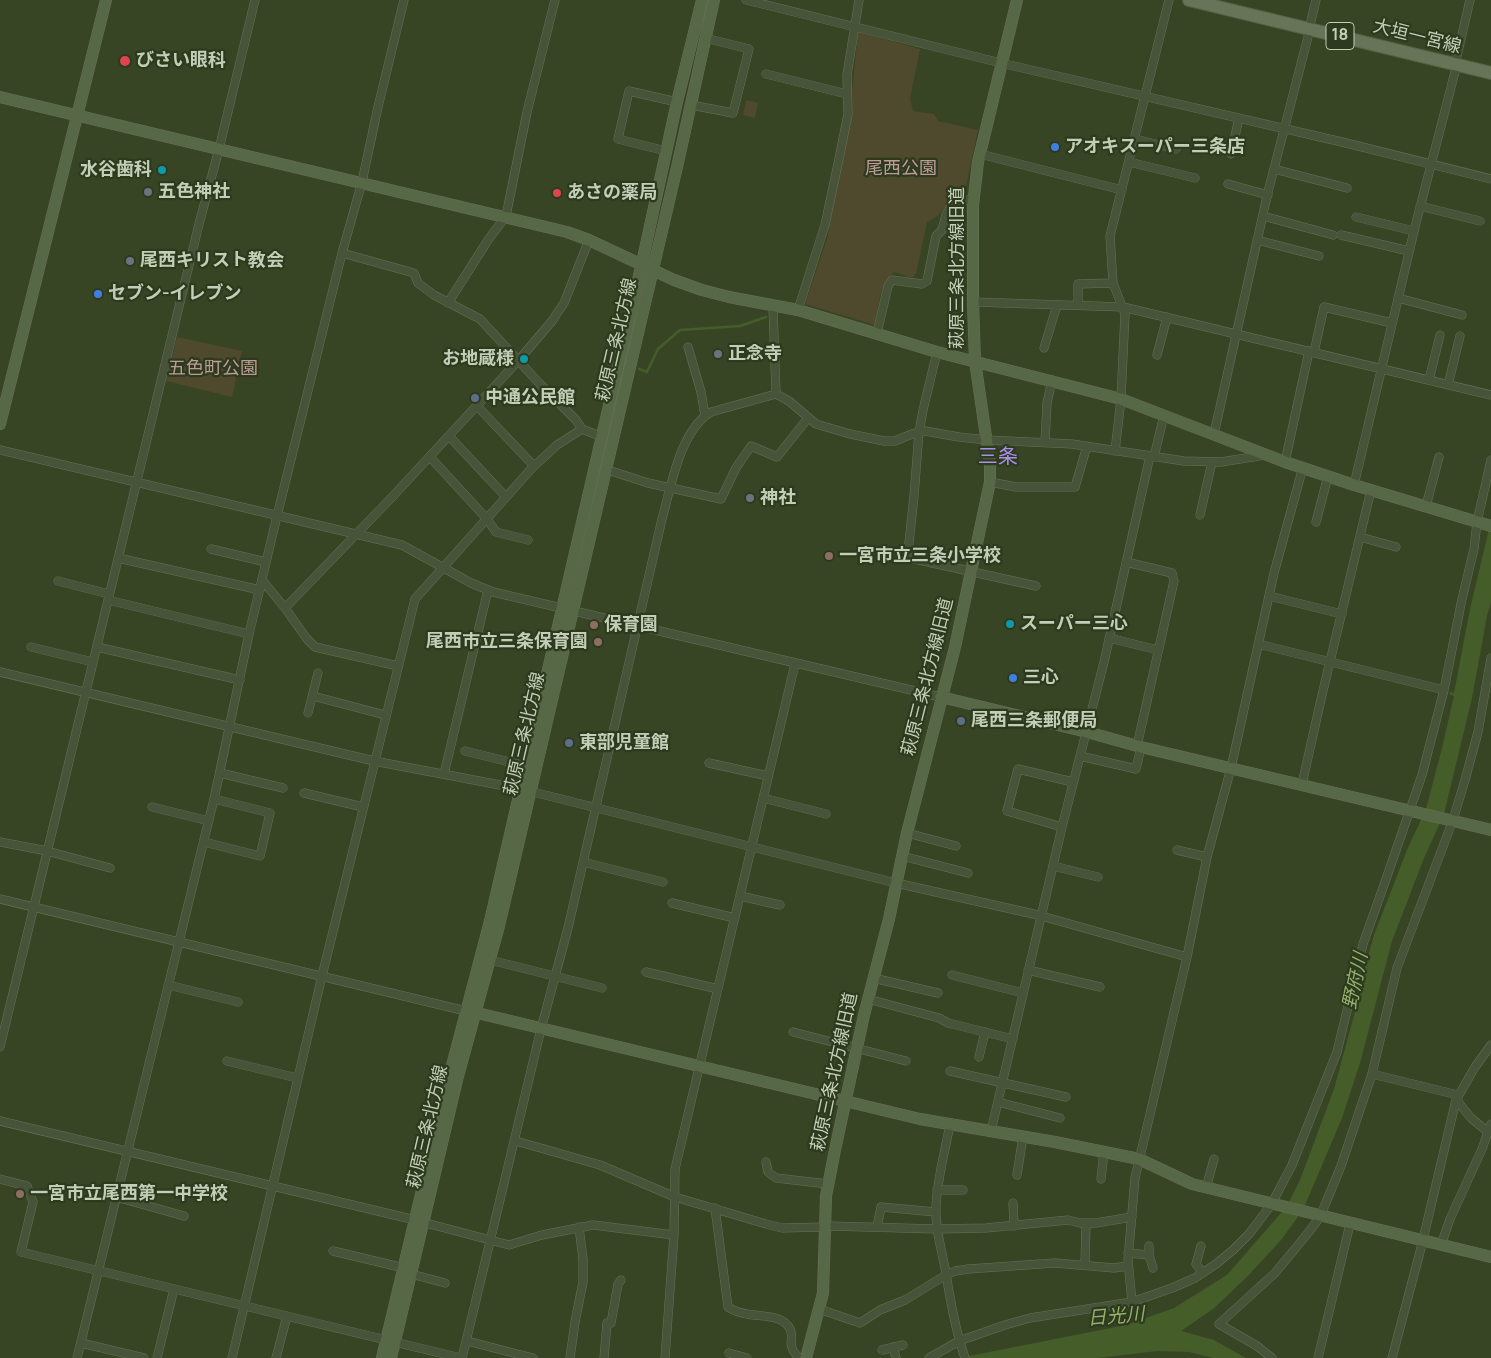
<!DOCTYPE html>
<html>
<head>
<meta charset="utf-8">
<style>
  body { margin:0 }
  canvas { display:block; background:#374524 }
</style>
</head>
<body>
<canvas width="1491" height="1358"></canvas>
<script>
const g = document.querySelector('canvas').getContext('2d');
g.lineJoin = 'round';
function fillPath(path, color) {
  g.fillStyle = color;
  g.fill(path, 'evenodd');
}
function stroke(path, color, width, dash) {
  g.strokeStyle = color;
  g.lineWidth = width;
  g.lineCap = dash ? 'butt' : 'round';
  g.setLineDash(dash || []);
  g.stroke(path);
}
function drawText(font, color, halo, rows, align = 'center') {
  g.font = font + ' Manrope,"Noto Sans JP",sans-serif';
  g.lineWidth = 4.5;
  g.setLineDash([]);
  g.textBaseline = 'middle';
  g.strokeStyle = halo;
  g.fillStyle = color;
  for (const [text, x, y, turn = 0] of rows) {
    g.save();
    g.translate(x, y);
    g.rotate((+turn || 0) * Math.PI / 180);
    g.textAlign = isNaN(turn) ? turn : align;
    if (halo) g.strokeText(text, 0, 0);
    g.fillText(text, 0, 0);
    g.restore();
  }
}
const green = new Path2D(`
  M858 32 920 49 910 99 913 111 934 114 938 121 978 130 964 196C944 201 945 215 927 222L916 274 912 278 894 272C879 284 879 307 875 325L805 304 827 239 851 102Z
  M746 100 758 103 755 118 743 115Z
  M177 337 242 351 232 397 166 381Z`);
const water = new Path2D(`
  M1491 521V602L1487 616 1472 698 1444 814 1424 858 1392 941 1360 1063 1342 1118 1303 1210 1281 1240 1247 1277 1213 1309 1181 1331 1214 1340 1246 1358H1213L1189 1352 1157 1351 1098 1358H959L1126 1325 1174 1308 1227 1275 1287 1206 1300 1180 1334 1089 1361 990 1359 989 1374 935 1407 850 1426 809 1442 748 1454 696 1449 694 1450 692 1454 693 1470 609Z`);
const stream = new Path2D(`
  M639 369 647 372 658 349 680 330 740 326 766 317`);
const street = new Path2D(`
  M746 0 1001 63 1342 142 1491 179
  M1311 21 1316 0
  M1457 56 1470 0
  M766 74 847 94
  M691 105 733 113 749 49 705 38
  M1135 139 1176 149
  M666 151 618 139 629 91 677 102
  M980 154 1122 190
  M1231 154 1239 118
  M1129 162 1195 178
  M1274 169 1347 188
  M1228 184 1268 195
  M1420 206 1480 221
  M1263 216 1333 235
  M1356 217 1414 231
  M1341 235 1409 251
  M1257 240 1319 256
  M342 253 414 273 418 283 434 295 480 319 540 384 576 420 582 429 602 437
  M1398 298 1462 315
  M973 302 1123 307 1491 395
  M448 303 488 240 506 216 527 112 555 0
  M1078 305V284L1113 283
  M773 306 776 394
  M798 310 825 225 839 159 848 114 847 75 859 0
  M877 333 888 286 892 280 922 284 927 281 936 236 942 230 946 215 953 203 974 199
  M688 347 701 392 705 416
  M1044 348 1057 305
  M937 352 923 410 919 432 914 496 908 552 910 558 1036 586
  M1314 352 1324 307 1392 323
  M1157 355 1167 317
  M1429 380 1440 335
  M1448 385 1460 336
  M477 406 534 466
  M1214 434 1268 192 1310 29
  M449 436 506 497
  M1045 442 1047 403 1052 380
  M0 450 402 545 471 583 493 592 941 697
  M1115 451 1121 399 1125 314 1113 283 1110 236 1169 0
  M430 457 487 519 496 532 528 540
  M1154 457 1164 415
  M1285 462 1309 351
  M605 469 648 483 721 499 736 468 751 446 777 457 808 418
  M990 482 1016 487H1075L1087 446
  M1354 485 1415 227 1457 64
  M1426 506 1439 457
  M1200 515 1212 462
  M1316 522 1328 476
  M1360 537 1396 547
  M211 549 266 562
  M118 558 260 590
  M1126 562 1172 573 1174 581 1137 746
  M262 580 285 608 307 639 315 647 398 666
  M58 581 109 594
  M1269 596 1342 614
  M108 600 249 634
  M285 608 394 495 518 361 552 321 564 303 589 240
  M1109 638 1158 650
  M1258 644 1444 690
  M31 647 93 662
  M97 647 240 680
  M0 672 374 761 521 789 896 883 1038 915 1187 957
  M313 696 385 715
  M308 713 318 673
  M465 751 526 766
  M1080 756 1136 769 1141 747
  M709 763 768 776
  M220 773 283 788
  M444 774 488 590
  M1302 784 1322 695 1371 490
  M304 793 363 807
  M763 798 826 814
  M152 807 209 821
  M1062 827 1007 811 1018 769 1073 782
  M907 833 956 846
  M0 842 47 851 110 868
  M204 842 260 856 270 813 214 799
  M1177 850 1207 857
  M902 856 968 873
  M583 862 663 882
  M1053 866 1098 877
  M740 896 780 905
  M0 899 466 1011
  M672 903 735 918
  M490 960 602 988
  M1028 970 1100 987
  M646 972 718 989
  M952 975 1023 993
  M873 978 938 993
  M168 985 238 1002
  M868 999 939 1018 948 1023 1013 1039
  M793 1032 906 1061
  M0 1047 199 224 219 149 255 0
  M979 1057 985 1032
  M227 1061 297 1078
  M950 1071 1066 1097
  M1372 1074 1458 1095V1102L1471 1118 1488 1132
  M998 1102 1060 1118
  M0 1121 407 1218 509 1245 542 1235 593 1225 674 1235
  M950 1124C945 1152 937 1179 936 1207 935 1227 941 1248 945 1268 950 1298 955 1329 965 1358
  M991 1131 1062 827 1104 662 1150 456
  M516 1141 600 1165 675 1197 766 1224 782 1228 825 1227 829 1226 937 1229 986 1228 1068 1220 1080 1223H1096L1132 1217
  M766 1162 768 1172 776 1178 828 1184
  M1017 1175 1023 1136
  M0 1179 27 1186 33 1202 21 1252 461 1358
  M1101 1179 1104 1151
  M1206 1188 1214 1159
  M937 1190H963
  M116 1197 184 1216
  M1013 1203 1014 1226
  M715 1208 728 1307C734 1311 740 1313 747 1314 760 1317 783 1314 790 1329 795 1339 785 1344 799 1358
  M877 1227 881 1207 936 1212
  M1441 1245 1450 1219 1482 1149 1491 1124
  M1149 1246V1255L1153 1268
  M1201 1246 1196 1264 1203 1273
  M333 1251 404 1268
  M1128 1253 1149 1255
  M1085 1265 1086 1223
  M411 1274 445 1283
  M1132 1302 1128 1260 1135 1178 1187 957 1207 857 1231 768 1274 573 1303 467
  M819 1309 860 1323 880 1310 905 1300 946 1275 955 1271 968 1269 1055 1263 1114 1268 1128 1266
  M467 1341 533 1358
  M81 1343 144 1358
  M893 1347 896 1358
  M882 1350 903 1345
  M729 1353 747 1358
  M77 1358 214 799 249 634 277 516 342 253 362 182 378 107 404 0
  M157 1358 174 1289
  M232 1358 322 976 415 599 532 468 557 445 582 429
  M276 1358 287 1316
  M462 1358 541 1029 568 928 662 519C671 487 680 430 711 412L776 394 789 401 816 424 850 434 884 441H895L912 434 925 431 959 437 987 440 1072 444 1184 461 1221 462 1265 455
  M570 1358 575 1322 583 1282V1259L579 1227
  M604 1358 607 1323H611L618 1284 621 1280
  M665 1358 674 1235 675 1169 795 664
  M929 1358 959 1341 1005 1325 1030 1318 1132 1302 1172 1288 1195 1278 1216 1264 1233 1250 1249 1234 1271 1205 1292 1165 1337 1052 1363 944 1385 882 1422 775 1444 690 1462 599 1474 549 1477 522 1491 460
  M1272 1358 1257 1346 1219 1324 1275 1273 1308 1233 1320 1217 1341 1166 1372 1074 1397 968 1453 820 1465 780 1478 732 1491 658
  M1318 1358 1350 1224
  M1392 1358 1421 1248 1456 1100 1475 1067 1491 1045`);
const secondary = new Path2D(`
  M0 97 567 232 589 240 674 280 702 290 729 297 798 310 937 352 1121 399 1285 462 1354 485 1491 526
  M0 424 106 0
  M941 697 1087 732 1141 747 1491 830
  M469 1011 920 1119 1055 1142 1139 1159 1192 1184 1491 1257
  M382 1358 449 1077 490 921 643 258 677 102 702 0
  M391 1358 457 1080 499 926 677 167 714 0
  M806 1358 823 1293 826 1196 835 1150 864 1015 889 919 907 833 955 647 990 482V464L975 361 973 302V205L978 162 1017 0`);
const primary = new Path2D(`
  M1189 0 1491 73`);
const markers = [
  [125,61,6,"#e0444e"],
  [1055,147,5,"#3f7fe0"],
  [162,170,5,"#0f9aa8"],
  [148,192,5,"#6b7280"],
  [557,193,5,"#e0444e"],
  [130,261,5,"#6b7280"],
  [98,294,5,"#3f7fe0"],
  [718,354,5,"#6b7280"],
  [524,359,5,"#0f9aa8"],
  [475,398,5,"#5c6f8a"],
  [750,498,5,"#6b7280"],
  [829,556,5,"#8d6e63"],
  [1010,624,5,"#0f9aa8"],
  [594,625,5,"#8d6e63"],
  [598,642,5,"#8d6e63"],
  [1013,678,5,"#3f7fe0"],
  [961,721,5,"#5c6f8a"],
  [569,743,5,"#5c6f8a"],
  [20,1194,5,"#8d6e63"]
];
const shields = [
  [1340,36,28]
];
const shieldNames = [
  ["18",1340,36]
];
const streetNames = [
  ["大垣一宮線",1417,37,14],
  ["萩原三条北方線旧道",958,268,-90],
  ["萩原三条北方線",617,340,-77],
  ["萩原三条北方線旧道",928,677,-76],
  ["萩原三条北方線",525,734,-77],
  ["萩原三条北方線旧道",835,1072,-78],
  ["萩原三条北方線",428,1127,-77]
];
const poiNames = [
  ["びさい眼科",136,61],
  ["アオキスーパー三条店",1065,147],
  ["水谷歯科",152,170,"right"],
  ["五色神社",158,192],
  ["あさの薬局",567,193],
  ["尾西キリスト教会",140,261],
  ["セブン-イレブン",108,294],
  ["正念寺",728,354],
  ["お地蔵様",514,359,"right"],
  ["中通公民館",485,398],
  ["神社",760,498],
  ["一宮市立三条小学校",839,556],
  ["スーパー三心",1020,624],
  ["保育園",604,625],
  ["尾西市立三条保育園",588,642,"right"],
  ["三心",1023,678],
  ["尾西三条郵便局",971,721],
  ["東部児童館",579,743],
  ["一宮市立尾西第一中学校",30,1194]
];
const parkNames = [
  ["尾西公園",901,169],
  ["五色町公園",213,369]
];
const waterNames = [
  ["野府川",1356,981,-78],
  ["日光川",1116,1317,-5]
];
const quarterNames = [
  ["三条",998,457]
];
fillPath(green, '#4f492d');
fillPath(water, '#455d28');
stroke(stream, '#455d28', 2.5);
stroke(street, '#667257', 9);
stroke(secondary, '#667257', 12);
stroke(primary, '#546146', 14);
stroke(street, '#485439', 8);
stroke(secondary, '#576847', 11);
stroke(primary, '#677457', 12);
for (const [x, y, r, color] of markers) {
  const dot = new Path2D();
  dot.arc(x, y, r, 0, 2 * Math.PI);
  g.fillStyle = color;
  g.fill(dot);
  stroke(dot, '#2d3a1e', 2);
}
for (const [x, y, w] of shields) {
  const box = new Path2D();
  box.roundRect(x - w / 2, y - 13.5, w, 27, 4);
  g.fillStyle = '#2d3a1e';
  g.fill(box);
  stroke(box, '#c3ceb6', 1);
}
drawText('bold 16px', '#c3ceb6', null, shieldNames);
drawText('18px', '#c3ceb6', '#2d3a1e', streetNames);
drawText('bold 18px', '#c3ceb6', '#2d3a1e', poiNames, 'left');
drawText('18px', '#bd9c97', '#2d3a1e', parkNames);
drawText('italic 19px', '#92b06c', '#2d3a1e', waterNames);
drawText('20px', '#aa8fe9', '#2d3a1e', quarterNames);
</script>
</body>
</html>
